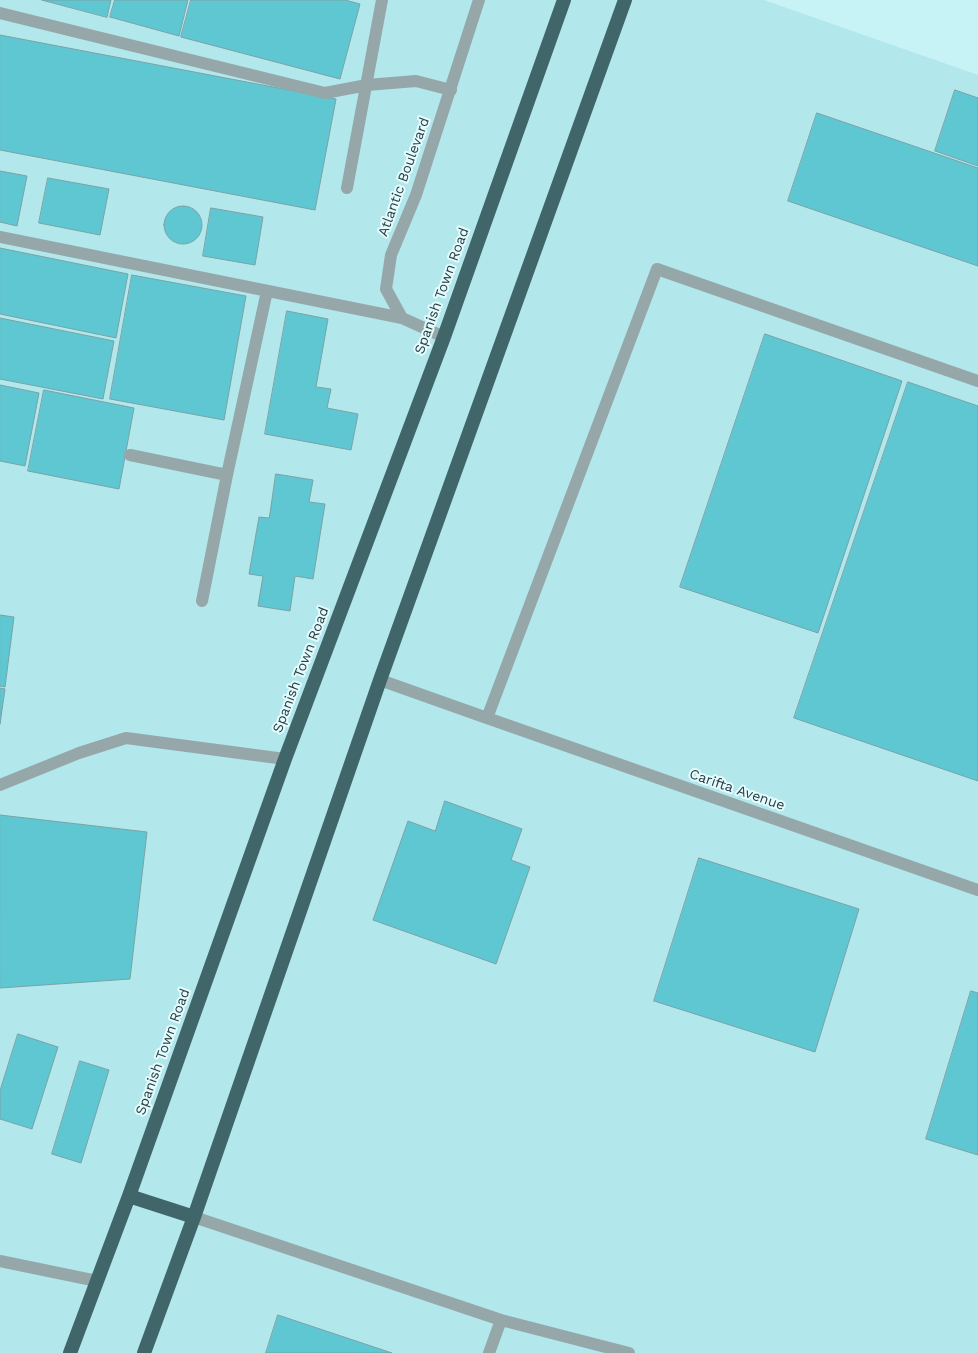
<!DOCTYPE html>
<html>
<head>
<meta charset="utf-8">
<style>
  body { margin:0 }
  canvas { display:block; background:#c7f3f7 }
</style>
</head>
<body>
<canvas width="978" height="1353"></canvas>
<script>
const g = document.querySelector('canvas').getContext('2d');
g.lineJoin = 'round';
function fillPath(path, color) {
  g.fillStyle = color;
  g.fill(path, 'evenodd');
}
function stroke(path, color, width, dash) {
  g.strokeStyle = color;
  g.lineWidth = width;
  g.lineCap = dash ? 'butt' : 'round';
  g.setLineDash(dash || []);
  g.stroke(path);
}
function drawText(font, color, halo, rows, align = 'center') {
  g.font = font + ' "Work Sans",sans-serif';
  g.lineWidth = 4;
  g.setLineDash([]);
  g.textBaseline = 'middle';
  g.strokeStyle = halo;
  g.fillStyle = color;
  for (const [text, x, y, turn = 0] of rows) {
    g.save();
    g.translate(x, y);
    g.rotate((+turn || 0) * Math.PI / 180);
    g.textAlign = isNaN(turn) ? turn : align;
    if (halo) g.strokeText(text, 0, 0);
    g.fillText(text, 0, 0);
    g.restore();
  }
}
const built = new Path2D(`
  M0 0H764L978 75V1353H0Z`);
const building = new Path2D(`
  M42 0H111L107 17Z
  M115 0H188L179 36 110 17Z
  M191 0H345L360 4 340 79 181 37Z
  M0 35 336 99 315 210 0 150Z
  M955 90 978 98V166L935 151Z
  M817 113 978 168V266L788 201Z
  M0 171 27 176 17 226 0 222Z
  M48 178 109 189 100 235 39 223Z
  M164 225a19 19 0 1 1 38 0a19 19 0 1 1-38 0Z
  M211 208 263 217 255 265 203 256Z
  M0 248 128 274 116 338 0 314Z
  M132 275 246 296 224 420 110 399Z
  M287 311 328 319 316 387 331 389 327 408 358 414 351 450 265 434Z
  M0 318 114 341 103 399 0 379Z
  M765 334 902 381 818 633 680 587Z
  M908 382 978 406V781L794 718Z
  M0 385 39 393 25 466 0 461Z
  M44 390 134 408 119 489 28 471Z
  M276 474 313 480 309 502 325 504 313 579 295 576 290 611 258 606 263 576 249 574 259 517 269 518Z
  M0 615 14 617 5 687 0 686Z
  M0 688 5 689 0 724Z
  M445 801 522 829 511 860 530 867 496 964 373 920 408 821 435 831Z
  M0 815 147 832 130 979 0 988Z
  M699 858 859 909 815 1052 654 1001Z
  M971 991 978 993V1155L926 1139Z
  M18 1034 58 1047 32 1129 0 1119V1091Z
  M80 1061 109 1070 81 1163 52 1154Z
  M278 1315 392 1353H266Z`);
const service = new Path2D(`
  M0 13 325 93 367 85 416 81 451 90
  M347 188 382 0
  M0 237 402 318
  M130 455 227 475
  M202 601 227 475 267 291
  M0 785 79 753 126 738 285 759
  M194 1217 501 1320 629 1353
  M0 1261 97 1281
  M489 1353 501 1320`);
const minor = new Path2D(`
  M444 337 402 318 386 289 391 255 416 195 479 0
  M380 680 487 718 657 269 978 381
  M487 718 978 890`);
const trunk = new Path2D(`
  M129 1196 194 1217
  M70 1353 129 1196 285 759 444 337 564 0
  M144 1353 194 1217 380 680 625 0`);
const streetNames = [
  ["Atlantic Boulevard",404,177,-70],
  ["Spanish Town Road",442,291,-70],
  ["Spanish Town Road",301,670,-69],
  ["Carifta Avenue",737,790,19],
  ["Spanish Town Road",163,1052,-70]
];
fillPath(built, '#b2e7ec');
fillPath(building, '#5ec7d1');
stroke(building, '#7aa3a7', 1);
stroke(service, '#95a7a9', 12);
stroke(minor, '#95a7a9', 12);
stroke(trunk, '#41666a', 14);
drawText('14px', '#2c3d3f', '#e3fcff', streetNames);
</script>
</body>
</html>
